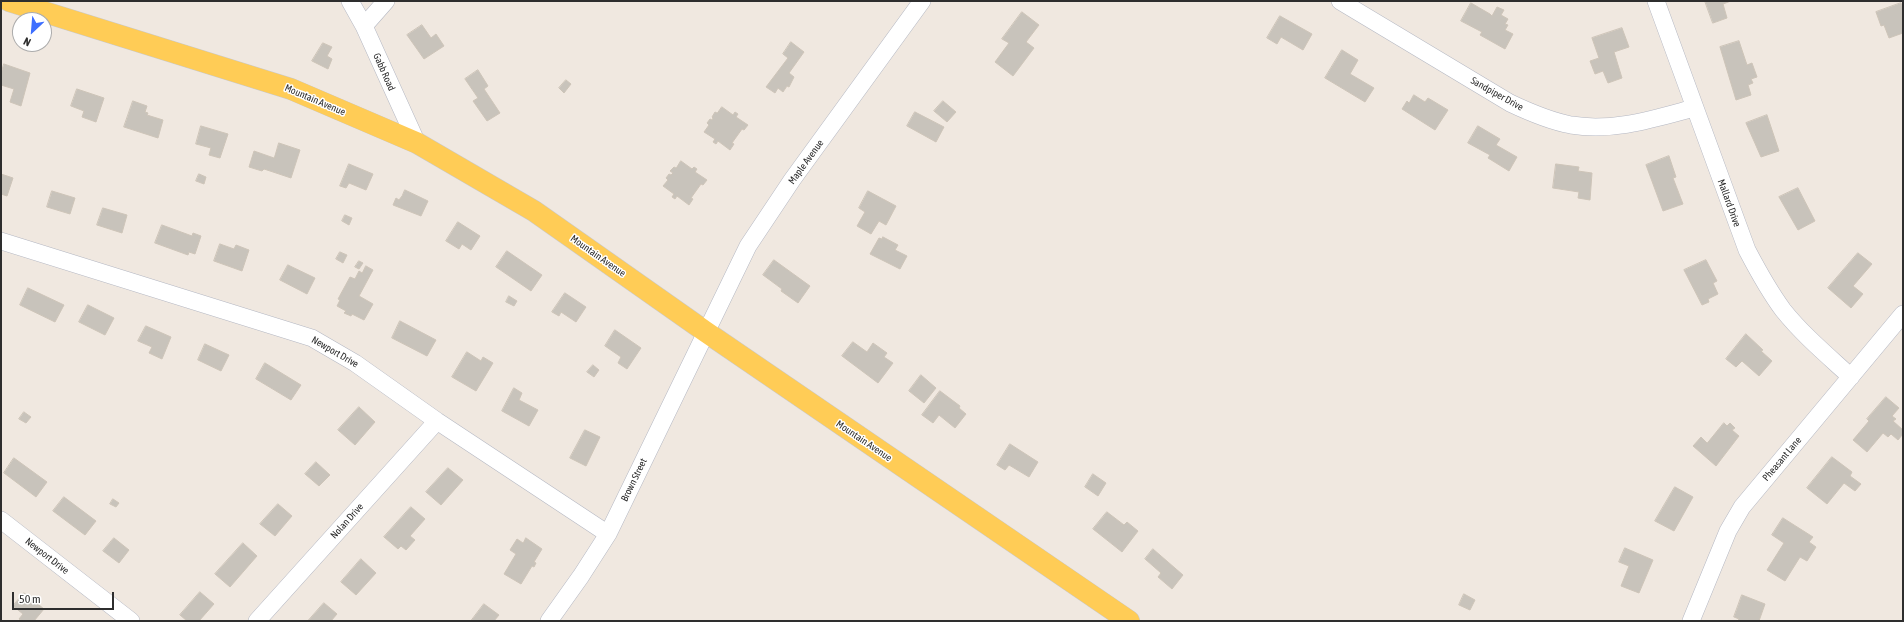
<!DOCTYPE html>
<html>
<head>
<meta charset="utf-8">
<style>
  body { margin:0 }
  #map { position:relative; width:1904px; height:622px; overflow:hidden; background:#f0e8e0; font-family:"Asap Condensed",sans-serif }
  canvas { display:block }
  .frame { position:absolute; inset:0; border:2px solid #2e2e2e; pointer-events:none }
  .north { position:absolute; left:12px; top:12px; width:40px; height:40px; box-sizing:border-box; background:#fff; border:1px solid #ababab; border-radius:50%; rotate:206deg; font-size:11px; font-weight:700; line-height:16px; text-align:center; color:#2e2e2e }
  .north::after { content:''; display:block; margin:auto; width:14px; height:18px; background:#3e6fff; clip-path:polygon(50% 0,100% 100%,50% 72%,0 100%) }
  .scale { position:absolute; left:12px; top:592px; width:102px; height:18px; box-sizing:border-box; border:2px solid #2e2e2e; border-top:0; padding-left:5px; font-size:12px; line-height:14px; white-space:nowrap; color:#2e2e2e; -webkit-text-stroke:3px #fff; paint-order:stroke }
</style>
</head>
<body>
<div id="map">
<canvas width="1904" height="622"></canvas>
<div class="frame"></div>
<div class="north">N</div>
<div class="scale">50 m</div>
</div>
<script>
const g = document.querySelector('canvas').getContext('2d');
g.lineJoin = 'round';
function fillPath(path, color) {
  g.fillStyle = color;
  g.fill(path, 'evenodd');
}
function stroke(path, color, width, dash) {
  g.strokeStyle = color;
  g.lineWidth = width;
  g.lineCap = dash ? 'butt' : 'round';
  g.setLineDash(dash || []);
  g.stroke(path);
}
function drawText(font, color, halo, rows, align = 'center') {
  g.font = font + ' "Asap Condensed",sans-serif';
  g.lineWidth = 3;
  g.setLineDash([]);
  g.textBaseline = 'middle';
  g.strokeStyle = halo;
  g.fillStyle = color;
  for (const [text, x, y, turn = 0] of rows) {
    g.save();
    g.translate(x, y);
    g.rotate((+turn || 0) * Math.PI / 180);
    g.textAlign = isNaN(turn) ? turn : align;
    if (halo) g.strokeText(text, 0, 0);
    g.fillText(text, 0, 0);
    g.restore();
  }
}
const building = new Path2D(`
  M1705 1H1731L1723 4 1727 18 1713 23Z
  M1471 3 1490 14 1492 16 1497 7 1504 10 1501 15 1508 19 1505 24 1508 25 1505 30 1513 34 1505 49 1480 35 1482 32 1461 21Z
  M1901 3 1903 10V33L1889 38 1884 25 1881 26 1876 12Z
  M1022 12 1039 25 1026 42 1034 48 1013 76 995 62 1009 43 1002 39Z
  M1280 16 1312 34 1303 50 1281 37 1277 44 1267 38Z
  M422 25 431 38 436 34 444 46 424 59 407 35Z
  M1622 28 1629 47 1614 52 1622 78 1608 83 1603 71 1595 74 1590 61 1599 58 1592 38Z
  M1739 41 1747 65 1752 63 1757 77 1751 79 1753 83 1748 85 1751 95 1736 100 1720 47Z
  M791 42 804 52 789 73 794 77 789 87 787 86 783 92 778 88 775 93 766 87 788 58 783 54Z
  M323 43 332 47 327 56 332 59 328 69 312 61Z
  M1342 50 1358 60 1350 74 1374 88 1365 102 1325 78Z
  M4 64 30 73 21 106 10 102 14 89 1 85V74Z
  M478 70 488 86 484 89 500 113 487 121 473 101 478 98 465 79Z
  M566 80 571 84 564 93 559 88Z
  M77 89 104 98 96 122 82 117 84 111 71 106Z
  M1414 95 1425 102 1428 98 1448 110 1435 130 1402 109 1407 101 1409 103Z
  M133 101 147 106 145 112 148 113 147 115 163 120 158 138 124 127Z
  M943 101 956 112 947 122 934 111Z
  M722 107 733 115 735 112 738 114 736 117 748 125 744 130 742 129 732 143 734 144 730 150 718 141 716 144 713 142 715 139 704 132 709 125 707 123 710 119 712 120 713 118 712 117 715 112 717 113Z
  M915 112 944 127 936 142 907 126Z
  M1767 115 1779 151 1761 157 1746 123Z
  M201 126 228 134 220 158 209 155 211 148 196 144Z
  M1478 126 1500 139 1496 145 1517 157 1509 171 1488 158 1490 155 1468 143Z
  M279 143 300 150 291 178 264 169 262 171 249 167 254 151 274 158Z
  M1669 156 1676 177 1673 178 1683 204 1663 211 1646 165Z
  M681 161 692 169 694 167 697 169 695 172 707 180 703 185 701 184 691 198 693 199 689 205 677 196 675 199 672 197 674 194 663 186 668 180 666 178 669 174 671 175 673 173 670 171 674 167 676 168Z
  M349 164 373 174 366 190 349 183 346 188 340 186Z
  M1556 164 1579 167 1578 171 1592 173 1590 200 1578 198 1579 192 1553 188Z
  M1 174 13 178 7 196 1 194Z
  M199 174 206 177 204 184 196 181Z
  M1798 188 1815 221 1798 230 1779 197Z
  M405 190 428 201 421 216 393 205 396 198 399 200 402 196Z
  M52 191 75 198 70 214 47 207Z
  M868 191 896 206 886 225 879 221 871 234 857 226 865 212 859 208Z
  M103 208 127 215 122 233 97 225Z
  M345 215 352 218 349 225 342 221Z
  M458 222 480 236 471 250 462 244 459 249 446 241Z
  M162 225 192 236 193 233 201 236 195 254 189 252 188 255 155 243Z
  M883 237 898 245 895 250 907 256 900 269 870 254 879 238 882 239Z
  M220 244 234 249 236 245 249 250 242 271 214 261Z
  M507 251 542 275 531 291 496 267Z
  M340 252 347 255 343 263 336 259Z
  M1858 253 1872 264 1853 286 1863 294 1851 308 1828 288Z
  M774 260 810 286 798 303 781 291 782 289 763 275Z
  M1706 260 1717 281 1713 283 1718 294 1708 299 1709 302 1702 305 1684 270Z
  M359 261 363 263 359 269 355 267Z
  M288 265 315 278 307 294 280 280Z
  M366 266 373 270 359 296 373 304 364 320 352 314 351 316 344 313 346 311 337 306 340 300 338 299 350 277 355 279 359 271 362 273Z
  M28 288 64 305 55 322 20 305Z
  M565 293 586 307 576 322 561 312 559 316 552 312Z
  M509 296 517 301 514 306 506 302Z
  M88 305 114 318 105 335 79 322Z
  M400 321 436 340 427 356 392 338Z
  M146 326 171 337 162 359 149 353 152 347 138 341Z
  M615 330 641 348 627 369 618 363 621 357 605 346Z
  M1746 334 1763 350 1761 351 1772 361 1759 376 1742 361 1736 367 1726 359Z
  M853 342 867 352 873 343 887 353 884 357 893 363 878 383 842 356Z
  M205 344 229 355 221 371 198 360Z
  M467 352 481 361 483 357 493 363 476 391 452 377Z
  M265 363 301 385 291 400 256 379Z
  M593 365 599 370 594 377 587 372Z
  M921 375 936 388 924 403 909 391Z
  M514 388 522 393 519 400 538 410 529 426 502 411Z
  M940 391 960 406 959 408 966 414 955 428 939 415 933 423 922 415Z
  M1886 397 1899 408 1892 416 1896 419 1893 421 1903 430V434L1898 440 1891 434 1888 437 1883 433 1867 452 1853 440 1869 421 1867 419Z
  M359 407 375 422 355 445 338 430Z
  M24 412 31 417 26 423 19 419Z
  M1724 423 1727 426 1730 423 1735 428 1732 430 1739 436 1716 466 1693 446 1701 437 1707 443Z
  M585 430 600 437 586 466 570 458Z
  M1010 444 1038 462 1029 477 1009 465 1005 470 997 465Z
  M1832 457 1852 472 1850 476 1861 484 1855 491 1844 483 1827 504 1807 488Z
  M14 458 47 482 36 497 4 473Z
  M316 462 330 475 319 486 305 474Z
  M448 468 463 480 441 505 426 492Z
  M1093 474 1106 483 1098 496 1085 487Z
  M1675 487 1693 497 1674 531 1655 521Z
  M64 497 96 521 85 535 53 511Z
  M113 499 119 503 116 507 110 504Z
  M278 504 292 516 275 536 260 524Z
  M411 507 425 519 410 536 415 540 406 550 401 546 398 549 384 537Z
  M1107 512 1124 525 1127 522 1138 531 1122 552 1093 529Z
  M1783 518 1813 537 1809 542 1816 547 1807 561 1800 557 1785 581 1767 570 1784 543 1772 535Z
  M114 538 129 550 119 563 103 551Z
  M526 538 542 549 534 562 536 563 534 567 532 566 521 584 504 574 516 554 510 550 517 539 523 543Z
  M243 543 257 556 230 587 215 574Z
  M1625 548 1653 560 1639 593 1621 586 1629 566 1619 562Z
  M1153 549 1183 575 1172 589 1158 577 1161 573 1145 559Z
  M361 559 376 573 356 595 341 582Z
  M200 592 214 604 199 621H187L180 615Z
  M24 593 44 609 34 621H22L19 619 23 614 13 606Z
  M1464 594 1475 600 1470 610 1459 605Z
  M1742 595 1765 604 1759 621H1738L1739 619 1734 617Z
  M324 603 337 614 331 621H308Z
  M484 604 499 615 494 621H471Z`);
const minor = new Path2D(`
  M350 1 364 26 417 143
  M1340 1 1510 103C1529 112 1550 121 1571 125 1613 132 1653 119 1694 108
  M1656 1 1747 250C1758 271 1769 291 1783 310 1803 335 1827 355 1851 377
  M364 26 386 1
  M1 241 312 338 355 363 437 421 608 534
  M1 520 131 621
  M257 621 437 421
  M549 621 581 576 608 534 748 246 792 180 922 1
  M1691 621 1728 531 1742 507 1903 314`);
const major = new Path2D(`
  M9 1 291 89 417 143 534 211 706 332 1129 621`);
const streetNames = [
  ["Gabb Road",384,72,66],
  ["Sandpiper Drive",1497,94,29],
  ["Mountain Avenue",315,100,23],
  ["Maple Avenue",806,162,-54],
  ["Mallard Drive",1729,203,70],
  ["Mountain Avenue",598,256,35],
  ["Newport Drive",335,352,30],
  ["Mountain Avenue",864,441,34],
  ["Pheasant Lane",1782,459,-50],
  ["Brown Street",634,480,-64],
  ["Nolan Drive",347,521,-48],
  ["Newport Drive",47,556,38]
];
fillPath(building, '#c8c3bb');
stroke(building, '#cdc4b8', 1);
stroke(minor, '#b4b7c2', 18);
stroke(major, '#c9c9c9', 22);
stroke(minor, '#fff', 17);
stroke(major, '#ffcc56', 21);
drawText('10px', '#2e2e2e', '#fff', streetNames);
</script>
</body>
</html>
